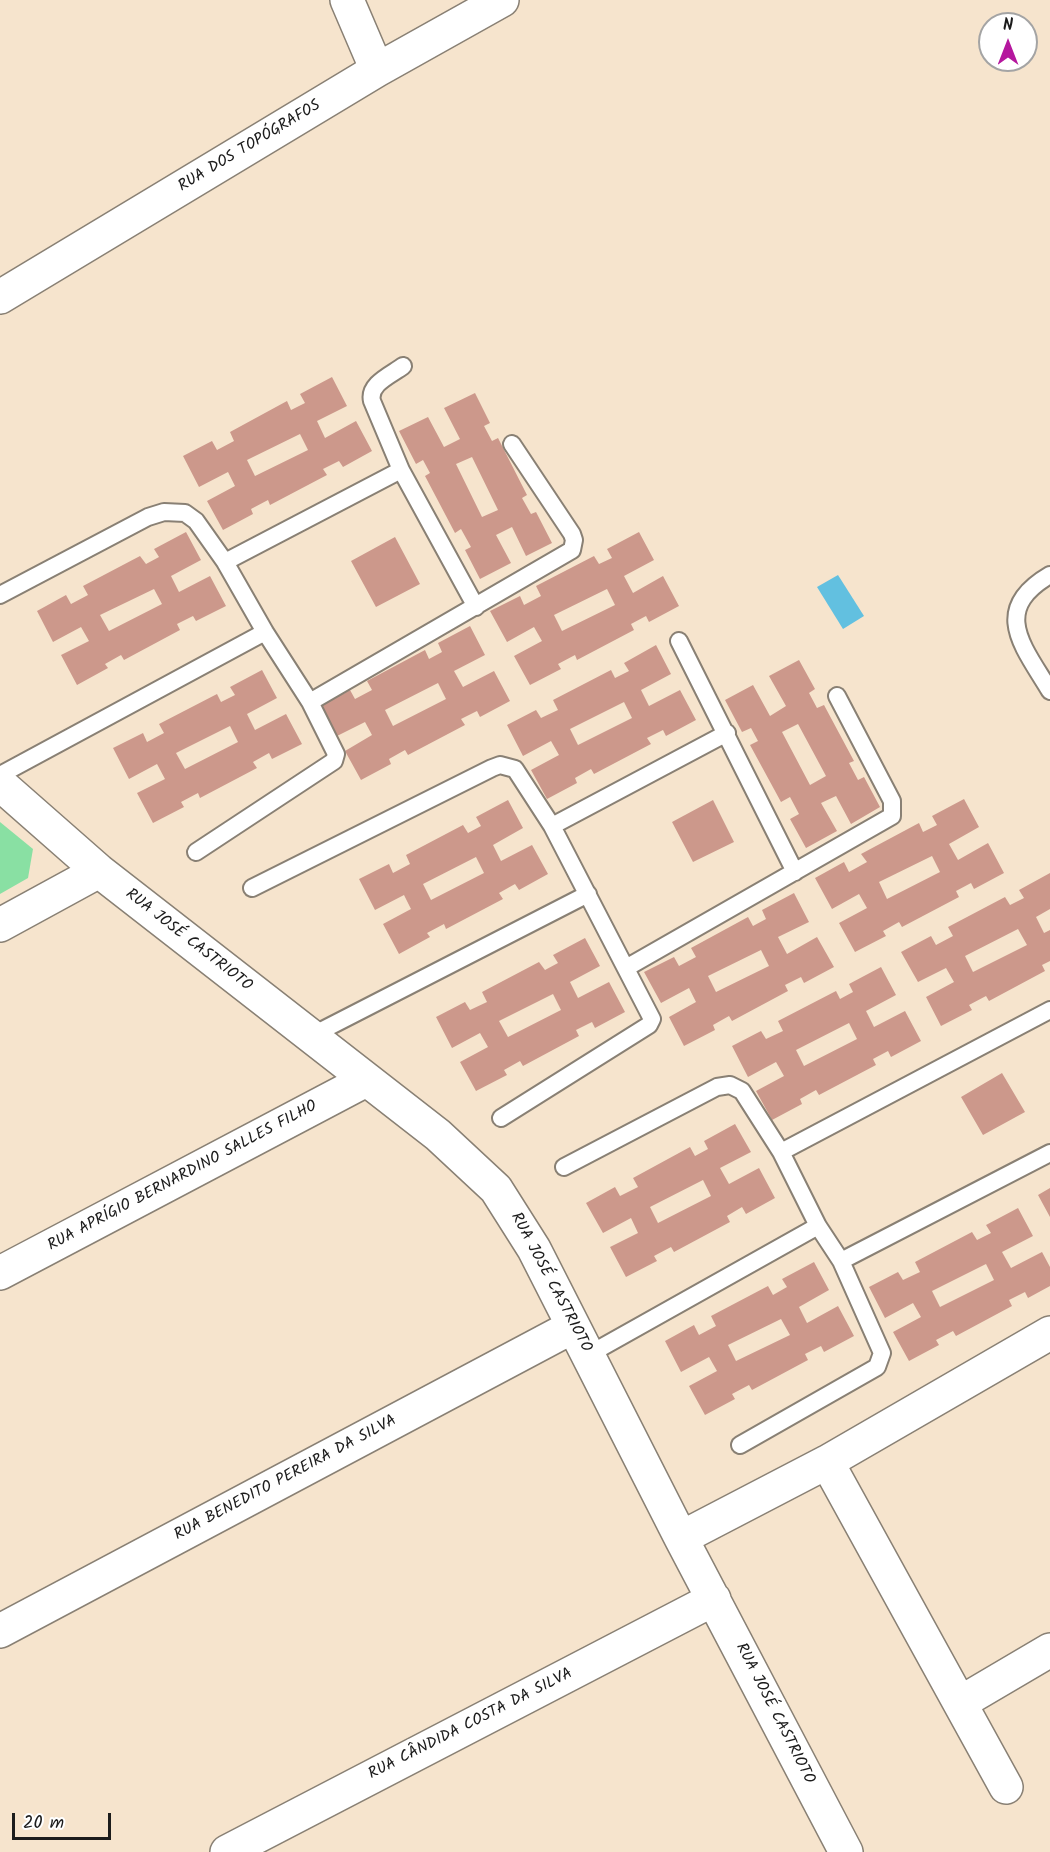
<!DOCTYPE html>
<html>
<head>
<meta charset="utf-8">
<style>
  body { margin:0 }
  #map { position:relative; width:1050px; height:1852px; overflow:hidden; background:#f6e4cd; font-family:Kalam,sans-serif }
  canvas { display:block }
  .north { position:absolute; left:978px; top:12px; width:60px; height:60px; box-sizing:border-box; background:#fff; border:2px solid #a4a4a4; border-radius:50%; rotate:0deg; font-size:16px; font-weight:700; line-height:24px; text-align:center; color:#1c1c1c }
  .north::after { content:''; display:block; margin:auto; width:21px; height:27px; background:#b5179e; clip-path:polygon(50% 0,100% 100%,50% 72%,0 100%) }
  .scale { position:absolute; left:12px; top:1813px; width:99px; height:27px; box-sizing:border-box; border:3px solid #1c1c1c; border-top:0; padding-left:8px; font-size:18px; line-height:21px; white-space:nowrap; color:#1c1c1c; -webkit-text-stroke:4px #fff; paint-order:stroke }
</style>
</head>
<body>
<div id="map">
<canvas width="1050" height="1852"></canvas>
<div class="north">N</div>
<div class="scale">20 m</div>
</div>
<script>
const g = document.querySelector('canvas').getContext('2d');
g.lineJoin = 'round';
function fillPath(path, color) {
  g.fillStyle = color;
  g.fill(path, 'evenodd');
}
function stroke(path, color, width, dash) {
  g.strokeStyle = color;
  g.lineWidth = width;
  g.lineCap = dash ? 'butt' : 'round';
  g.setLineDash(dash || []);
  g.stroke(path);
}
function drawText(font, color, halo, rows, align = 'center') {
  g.font = font + ' Kalam,sans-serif';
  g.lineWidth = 6;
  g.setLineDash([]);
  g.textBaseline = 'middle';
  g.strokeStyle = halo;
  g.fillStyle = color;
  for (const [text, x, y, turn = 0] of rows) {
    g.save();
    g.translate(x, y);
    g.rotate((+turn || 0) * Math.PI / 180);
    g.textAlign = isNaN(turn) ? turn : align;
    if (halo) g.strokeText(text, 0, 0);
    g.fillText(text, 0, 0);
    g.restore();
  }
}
const green = new Path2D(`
  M0 822 33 849 28 878 0 894Z`);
const water = new Path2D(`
  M838 575 864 616 843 629 817 587Z`);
const building = new Path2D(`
  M332 377 347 406 317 421 325 438 356 421 372 451 343 467 339 461 323 469 327 475 270 505 268 500 251 509 253 514 223 530 207 501 235 486 228 472 199 487 183 456 212 441 217 450 234 441 230 432 287 401 291 410 305 403 300 394ZM300 434 308 450 255 476 247 460Z
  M475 393 490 423 484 426 492 441 498 438 527 495 522 498 531 514 536 512 552 543 526 556 512 527 496 535 511 563 480 579 465 550 471 547 461 529 455 533 425 476 430 473 423 460 416 464 399 431 428 417 444 447 460 439 444 408ZM472 457 498 510 482 517 456 464Z
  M186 532 201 560 171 576 179 592 210 576 226 606 196 621 193 616 177 624 180 630 124 660 121 655 105 664 108 668 77 685 61 655 89 641 81 627 53 642 37 611 66 595 71 604 88 595 83 586 140 556 146 564 159 557 154 549ZM154 589 162 604 109 631 100 615Z
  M639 532 654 560 624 576 633 593 663 576 679 606 649 622 646 616 631 624 634 630 577 660 575 655 558 664 561 669 530 685 514 656 542 641 534 627 507 642 490 611 520 596 524 605 541 596 536 586 594 556 599 564 612 558 607 549ZM607 589 615 605 562 631 554 615Z
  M395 537 420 584 376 607 351 561Z
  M470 626 485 655 454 671 463 687 494 671 510 701 480 717 477 711 461 719 465 725 408 755 405 750 389 759 391 764 361 780 345 751 372 735 365 722 337 736 321 706 350 690 355 699 372 690 367 681 425 650 429 659 442 652 438 643ZM438 683 446 699 393 726 385 710Z
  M656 645 671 674 641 690 649 706 680 690 696 720 666 736 663 730 647 738 651 744 594 774 591 769 575 778 577 783 547 799 531 770 559 755 551 741 523 756 507 725 536 710 541 718 558 710 553 700 611 670 615 678 629 671 624 663ZM624 702 632 718 578 745 570 729Z
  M799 660 815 689 809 693 817 708 824 705 854 761 849 763 858 780 864 777 880 807 851 824 836 796 821 803 837 831 806 848 790 819 799 814 790 797 781 802 750 745 758 741 751 728 742 732 725 700 753 685 770 716 786 706 769 676ZM798 724 826 776 810 785 782 732Z
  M262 670 277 698 247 714 255 730 286 714 302 744 272 759 269 753 253 762 257 768 200 798 198 793 181 802 184 807 153 823 137 793 165 779 157 764 129 779 113 748 143 733 147 742 164 733 159 724 217 694 221 702 235 695 230 687ZM230 726 238 742 185 769 176 753Z
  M964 799 979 827 949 844 958 860 988 843 1004 873 974 889 971 883 956 891 959 897 902 927 899 922 883 931 886 936 855 952 839 923 867 908 859 894 832 909 815 878 844 862 849 872 867 862 861 854 919 823 923 832 937 825 932 816ZM932 856 940 872 887 899 879 882Z
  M508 800 523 828 493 845 501 861 532 845 548 874 519 890 515 884 499 893 503 899 446 929 444 924 427 933 430 937 399 954 383 924 411 909 404 895 375 910 359 879 389 864 393 873 410 864 406 855 463 825 468 833 481 826 476 817ZM476 857 484 873 431 900 423 884Z
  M713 800 734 842 693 862 672 822Z
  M1050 873V909L1036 917 1044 933 1050 930V961L1042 965 1045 971 989 1001 986 996 969 1005 972 1010 941 1026 926 997 954 982 946 968 918 982 901 952 931 936 936 945 953 936 948 927 1005 897 1010 905 1024 898 1019 890ZM1018 929 1027 945 973 972 965 956Z
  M794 893 809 922 778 937 787 954 817 937 834 967 804 983 801 977 785 985 788 991 732 1021 729 1016 713 1025 715 1030 684 1046 669 1017 696 1002 689 988 661 1003 644 972 674 957 679 966 696 957 691 948 748 917 753 926 766 919 762 910ZM761 950 769 966 716 992 708 976Z
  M585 938 600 966 570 982 578 998 609 982 625 1012 595 1028 592 1022 576 1030 579 1036 523 1066 520 1061 504 1070 507 1075 476 1091 460 1062 488 1047 480 1033 452 1048 436 1017 465 1002 470 1010 487 1002 482 992 539 962 545 970 558 963 553 955ZM553 994 561 1010 508 1037 499 1021Z
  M881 967 896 995 866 1011 874 1027 905 1011 921 1041 891 1057 888 1051 873 1059 876 1065 819 1095 816 1090 800 1099 802 1104 772 1120 756 1091 784 1076 776 1062 748 1077 732 1046 761 1031 766 1039 783 1031 778 1021 836 991 840 999 853 992 849 984ZM849 1023 857 1039 804 1066 796 1050Z
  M1002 1073 1025 1112 983 1135 961 1097Z
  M735 1124 751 1152 720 1168 729 1184 759 1168 775 1198 746 1214 742 1207 727 1216 730 1222 674 1252 671 1247 654 1256 657 1261 626 1277 610 1247 638 1233 631 1218 603 1233 586 1203 615 1187 620 1196 638 1187 633 1178 690 1147 695 1156 708 1149 704 1141ZM703 1180 711 1196 658 1223 650 1207Z
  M1050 1188V1217L1038 1195Z
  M1018 1208 1033 1236 1002 1252 1011 1268 1042 1252 1050 1267V1286L1028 1298 1025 1292 1009 1300 1012 1306 956 1336 953 1331 936 1340 939 1345 909 1361 893 1332 921 1317 913 1303 885 1318 869 1287 898 1272 903 1280 920 1272 915 1262 972 1232 977 1240 991 1233 986 1225ZM986 1264 994 1280 940 1307 932 1291Z
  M814 1262 829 1290 799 1307 807 1323 838 1306 854 1336 824 1352 821 1346 805 1354 808 1360 752 1390 749 1385 732 1394 735 1399 705 1415 689 1386 717 1371 709 1357 681 1372 665 1341 694 1325 699 1335 716 1326 711 1316 768 1286 773 1295 787 1287 782 1279ZM781 1319 790 1335 736 1361 728 1345Z`);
const lane = new Path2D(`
  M403 366C391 375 368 384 372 401L401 470 476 607
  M225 562 401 470
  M1050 575C990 610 1023 646 1050 691
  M0 595 148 517 164 512 185 513 196 521 225 562 265 632 310 702 336 754 334 761 196 852
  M679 641 795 872
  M310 702 572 550 574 540 572 534 512 444
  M0 775 265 632
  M552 826 727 733
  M252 888 492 768 500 765 515 769 552 826 652 1019 649 1025 501 1118
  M626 968 892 816V801L837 696
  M309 1037 588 894
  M781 1152 1050 1010
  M564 1167 717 1087 730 1085 742 1091 781 1152 818 1226 841 1261 882 1353 877 1367 740 1445
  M841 1261 1050 1153
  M588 1355 818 1226`);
const street = new Path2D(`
  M347 0 377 70
  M0 297 377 70 502 0
  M0 784 99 871 438 1135 496 1189 534 1249 681 1538 846 1852
  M0 925 99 871
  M0 1273 366 1080
  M827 1462 1006 1787
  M681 1538 827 1462 1050 1333
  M0 1631 572 1327
  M960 1703 1050 1650
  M227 1852 714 1599`);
const streetNames = [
  ["RUA DOS TOPÓGRAFOS",250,147,-31],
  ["RUA JOSÉ CASTRIOTO",188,941,38],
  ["RUA APRÍGIO BERNARDINO SALLES FILHO",183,1177,-28],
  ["RUA JOSÉ CASTRIOTO",550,1283,62],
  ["RUA BENEDITO PEREIRA DA SILVA",286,1479,-28],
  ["RUA JOSÉ CASTRIOTO",774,1714,63],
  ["RUA CÂNDIDA COSTA DA SILVA",471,1725,-27]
];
fillPath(green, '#89e0a3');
fillPath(water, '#62c0e0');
fillPath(building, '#cc988b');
stroke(lane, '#898074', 20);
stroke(street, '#898074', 36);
stroke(lane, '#fff', 16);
stroke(street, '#fff', 33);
drawText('16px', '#1c1c1c', '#fff', streetNames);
</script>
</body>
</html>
